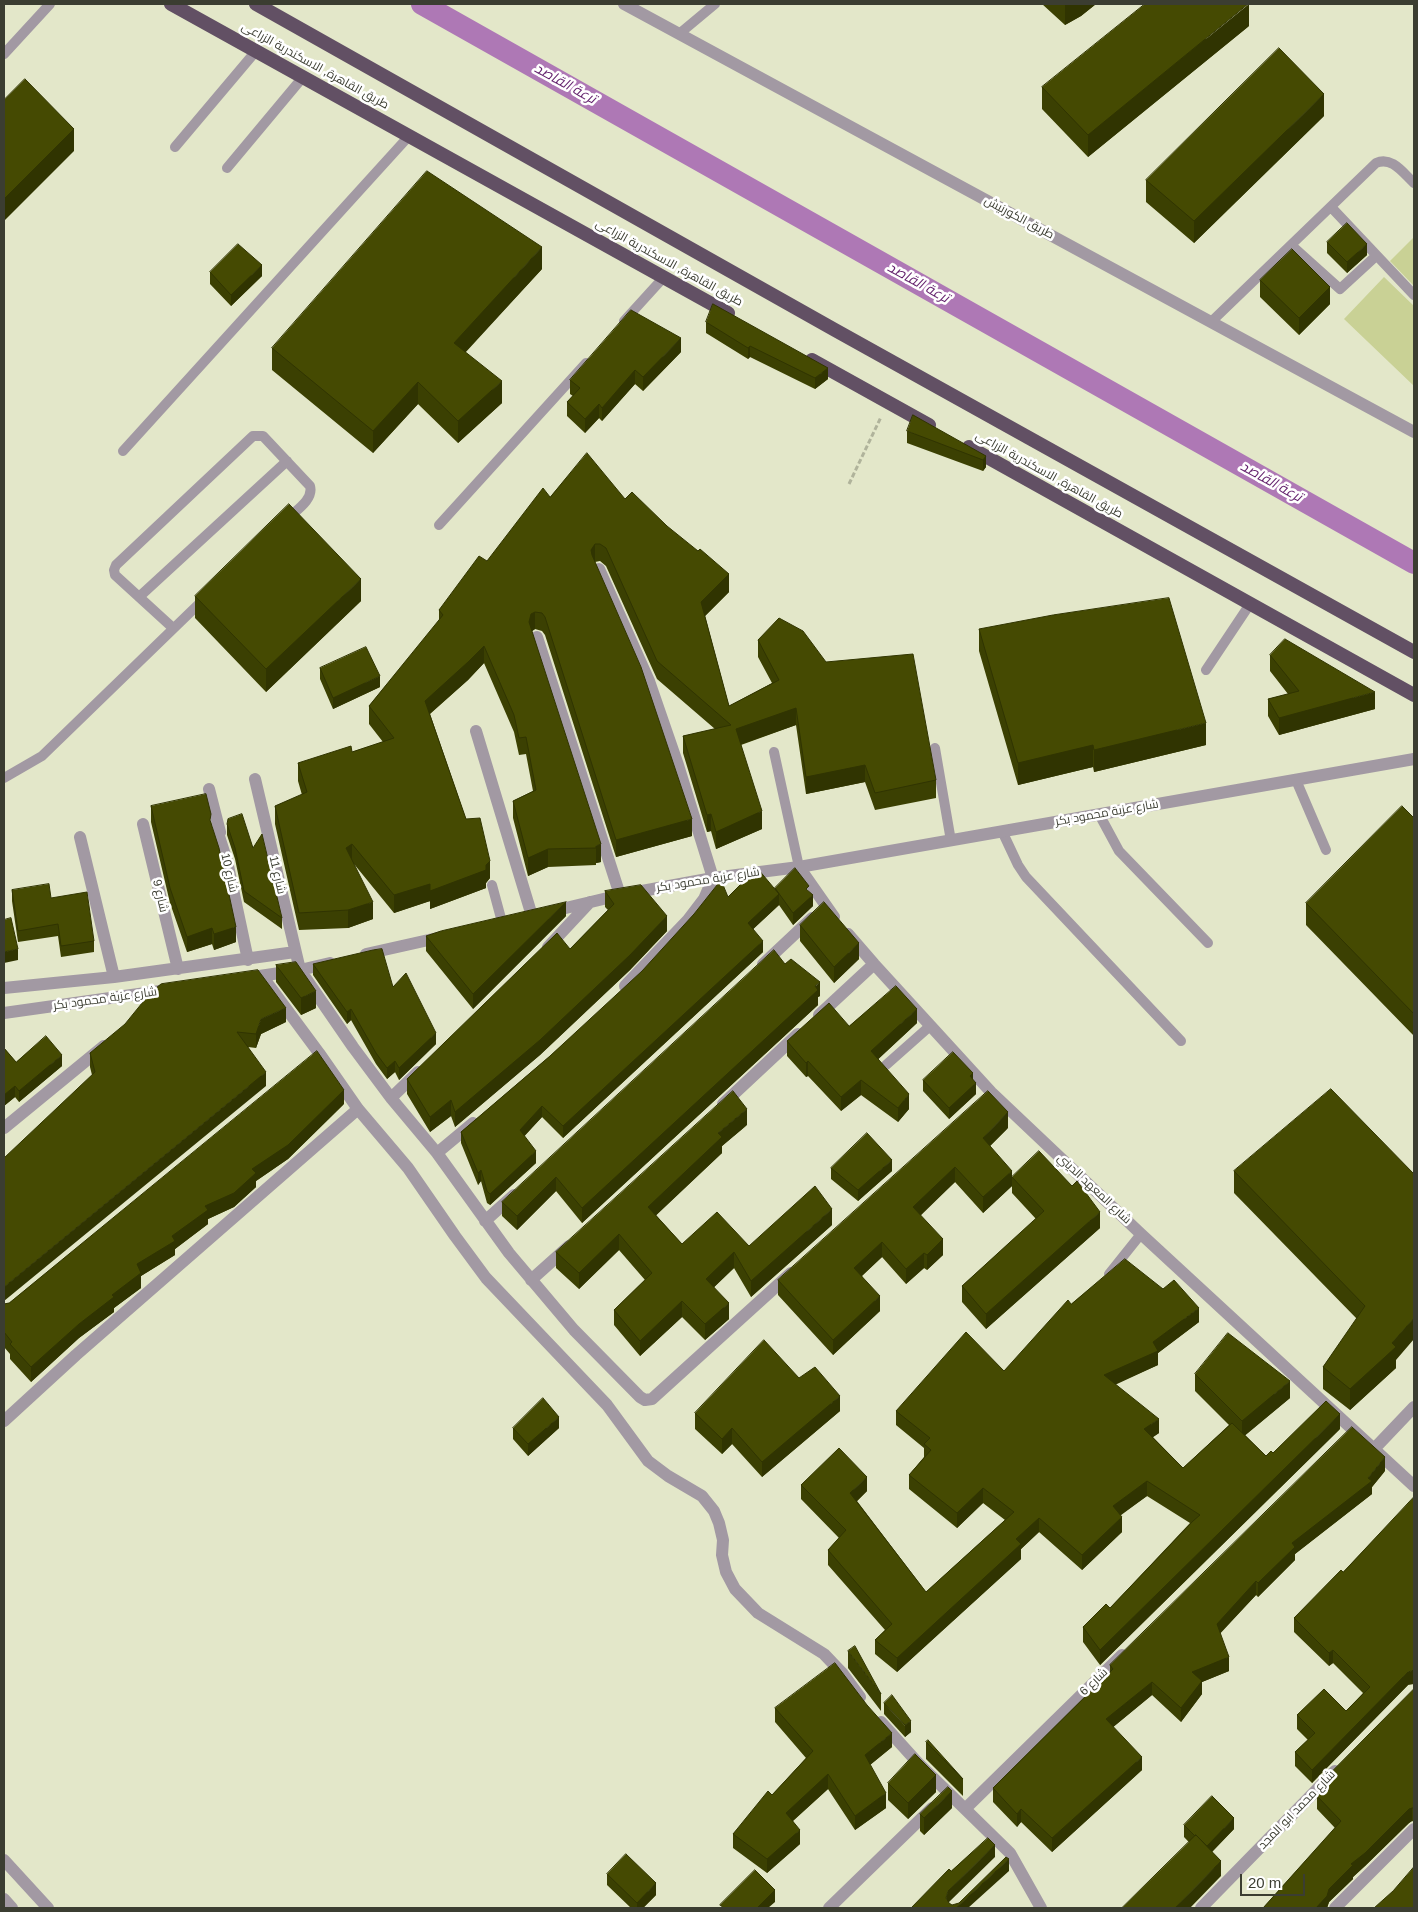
<!DOCTYPE html>
<html>
<head>
<meta charset="utf-8">
<style>
  body { margin:0 }
  #map { position:relative; width:1418px; height:1912px; overflow:hidden; background:#e3e7c9; font-family:Arial,sans-serif }
  canvas { display:block }
  .frame { position:absolute; inset:0; border:5px solid #3b3d31; pointer-events:none }
  .scale { position:absolute; left:1240px; top:1874px; width:65px; height:22px; box-sizing:border-box; border:2px solid #3b3d31; border-top:0; padding-left:6px; font-size:15px; line-height:18px; white-space:nowrap; color:#3b3d31; -webkit-text-stroke:4px #fff; paint-order:stroke }
</style>
</head>
<body>
<div id="map">
<canvas width="1418" height="1912"></canvas>
<div class="frame"></div>
<div class="scale">20 m</div>
</div>
<script>
const g = document.querySelector('canvas').getContext('2d');
g.lineJoin = 'round';
function fillPath(path, color) {
  g.fillStyle = color;
  g.fill(path, 'evenodd');
}
function stroke(path, color, width, dash) {
  g.strokeStyle = color;
  g.lineWidth = width;
  g.lineCap = dash ? 'butt' : 'round';
  g.setLineDash(dash || []);
  g.stroke(path);
}
function drawText(font, color, halo, rows, align = 'center') {
  g.font = font + ' Arial,Cairo,sans-serif';
  g.lineWidth = 5;
  g.setLineDash([]);
  g.textBaseline = 'middle';
  g.strokeStyle = halo;
  g.fillStyle = color;
  for (const [text, x, y, turn = 0] of rows) {
    g.save();
    g.translate(x, y);
    g.rotate((+turn || 0) * Math.PI / 180);
    g.textAlign = isNaN(turn) ? turn : align;
    if (halo) g.strokeText(text, 0, 0);
    g.fillText(text, 0, 0);
    g.restore();
  }
}
const green = new Path2D(`
  M1414 237V286L1390 261Z
  M1384 277 1414 306V386L1344 319Z`);
const canal = new Path2D(`
  M422 4 1414 563`);
const path = new Path2D(`
  M849 484 881 417`);
const service = new Path2D(`
  M679 34 715 4
  M4 54 50 4
  M175 147 256 51
  M227 168 303 77
  M1331 207 1414 295
  M1291 245 1340 289 1376 256
  M624 321 664 277
  M1211 322 1376 163C1392 156 1403 173 1414 183
  M123 451 409 136
  M439 525 586 363
  M139 597 287 461
  M173 628 115 575 114 570 116 565 253 436H263L310 486C314 500 295 511 286 520
  M1206 670 1250 604
  M935 748 951 841
  M774 752 799 867
  M4 778 42 756 205 598
  M1296 780 1326 850
  M1099 814 1119 851 1208 943
  M1002 831 1018 865 1026 877 1181 1041
  M492 885 502 922
  M886 1065 930 1026
  M1109 1274 1141 1234`);
const minor = new Path2D(`
  M599 569 649 681 678 765 713 878 704 899 688 920 625 986
  M537 637 620 895
  M476 731 532 916
  M255 779 300 970 353 1047 391 1098 437 1153 509 1253 574 1330 640 1397 645 1400 652 1399 791 1273
  M209 789 220 832 218 833 227 861 248 960
  M143 824 178 969
  M80 837 114 977
  M799 867 834 917
  M549 912 620 895 713 878 799 867 1414 759
  M848 934 874 964 991 1092 1141 1234 1414 1486
  M548 947 590 902
  M366 954 442 937
  M763 964 812 918
  M262 976 319 1053 358 1109 408 1168 455 1236 486 1278 607 1405 648 1461 668 1476 702 1496 714 1511 719 1523 723 1540 722 1555 726 1572 735 1589 758 1613 824 1654 843 1674 860 1697
  M246 978 300 970 330 963
  M4 988 114 977 295 952
  M4 1013 167 990
  M819 1015 874 964
  M391 1098 418 1072
  M723 1104 798 1034
  M4 1128 104 1046
  M437 1153 473 1123
  M485 1221 514 1195
  M531 1280 569 1246
  M4 1421 76 1355 358 1109
  M1374 1449 1414 1407
  M881 1722 918 1763 1010 1853 1041 1908
  M965 1809 1122 1655
  M4 1860 48 1908
  M4 1899 12 1908
  M829 1908 932 1808
  M1201 1908 1335 1771
  M1335 1908 1414 1829`);
const tertiary = new Path2D(`
  M624 4 1414 432`);
const trunk = new Path2D(`
  M171 4 728 313
  M256 4 835 330 1414 652
  M812 360 929 425
  M969 447 1414 695`);
const wall = new Path2D(`
  M1042 4H1096L1081 16 1065 25Z
  M1249 26 1088 157 1042 109V87Z
  M1324 116 1194 243 1146 202V180Z
  M1327 242 1367 255 1347 273 1327 253Z
  M542 269 465 352 502 403 458 443 418 404 373 453 272 370V348Z
  M210 272 262 276 231 306 210 284Z
  M1260 280 1330 304 1299 335 1260 297Z
  M706 322 828 379 815 389 750 357 748 359 706 333Z
  M681 352 643 391 635 384 602 421 599 418 585 433 567 416V402L573 396 570 394V380Z
  M907 431 986 456V467L983 471 907 443Z
  M550 497 625 499 729 592 705 616 729 706 772 683 758 657V640L826 662 936 780V798L875 810 865 782 806 794 796 725 741 745 762 829 716 849 711 831 707 832 683 753V736L715 729 657 679 606 566 600 561 595 562 692 836 616 857 545 635 542 631 535 629 532 631 601 862 596 863V865L548 867 528 876 513 818V801L533 791 526 754 519 755 514 732 484 663 468 680 430 714 466 819 490 878 486 883V888L430 909V901L394 913 354 864 373 919 348 928 299 930 275 824V806L302 795 298 781V763L352 752 383 742 369 724V706L439 621V610Z
  M195 596 361 601 266 692 195 618Z
  M979 629 1206 745 1094 772 1093 767 1018 785 979 651Z
  M1270 655 1375 709 1279 735 1268 716V699L1288 694 1270 671Z
  M320 668 380 687 333 709 320 679Z
  M151 806 211 822 236 942 214 950 212 944 187 952 170 903 151 822Z
  M1414 818V1036L1306 925V903Z
  M227 824 253 848 282 918V929L244 902 235 859 227 835Z
  M775 888 809 892 813 906 793 925 779 905 753 929 763 952 563 1138 542 1117 524 1136 536 1163 490 1205 487 1203 481 1181 478 1185 461 1143V1132L550 1056 728 897 775 889Z
  M12 890 51 898 94 941V952L61 957 58 936 18 942 12 901Z
  M605 891 667 931 630 970 540 1055 455 1127 451 1116 430 1132 407 1094V1079L570 949 608 910 605 907Z
  M566 916 473 1009 426 951V936Z
  M800 925 859 959 834 983 800 941Z
  M313 964 393 987 436 1044 399 1080 395 1072 387 1079 376 1064 351 1020 347 1024 313 975Z
  M785 964 820 996 818 997V1005L582 1223 556 1191 517 1230 502 1216V1202Z
  M276 965 316 1008 301 1015 276 982Z
  M286 1022 261 1034 256 1048 248 1047 266 1086 92 1075 90 1067V1053Z
  M917 1023 878 1059 909 1109 898 1122 861 1095 841 1111 808 1076 806 1077 787 1056V1041L849 1026Z
  M4 1048 16 1062 62 1066 19 1102 15 1097 4 1106Z
  M923 1080H973L976 1094 949 1119 923 1091Z
  M1331 1089 1396 1360V1368L1350 1410 1323 1389V1367L1357 1319 1234 1193V1171Z
  M344 1104 288 1159 256 1181V1187L234 1207 208 1219V1224L175 1249V1255L141 1276V1288L114 1308V1312L79 1338 31 1382 10 1359V1354L4 1347V1304L9 1303Z
  M747 1125 722 1146V1153L656 1215 682 1244 749 1246 832 1225 751 1297 734 1268 714 1287 729 1319 705 1340 682 1317 640 1356 614 1325V1310L645 1280 619 1250 579 1289 556 1268V1252Z
  M1008 1128 990 1146 1012 1177 1100 1228 986 1329 962 1302V1286L1036 1219 1012 1193V1186L983 1213 955 1182 920 1215 943 1255 927 1270 924 1268 906 1284 882 1257 862 1276 880 1311 833 1355 778 1295V1280Z
  M831 1168 892 1171 858 1201 831 1179Z
  M1071 1304 1199 1322 1158 1353V1365L1115 1384 1159 1433 1153 1437 1183 1468 1229 1425 1195 1391V1374L1290 1398 1245 1435 1266 1456 1273 1453 1340 1429 1100 1665 1083 1642V1627L1110 1608 1190 1523 1147 1496 1120 1515 1122 1532 1082 1570 1039 1532 1021 1549V1559L897 1672 875 1654V1640L885 1630 828 1565V1550L839 1538 801 1499V1485L867 1491 857 1501 926 1592 1005 1520 983 1503 957 1528 909 1489V1475L924 1457V1448L896 1425V1411L1004 1371Z
  M799 1378 840 1411 762 1477 732 1444 722 1454 695 1429V1413Z
  M513 1428H559L528 1456 513 1439Z
  M1385 1471 1372 1487V1494L1295 1554V1560L1258 1597 1256 1595 1220 1633 1229 1671 1202 1682V1694L1181 1722 1152 1695 1113 1727 1142 1770 1052 1852 1021 1822 1017 1827 993 1802V1788L1110 1672V1665Z
  M1343 1572 1408 1685 1312 1783 1295 1766V1752L1308 1740 1297 1729V1715L1346 1711 1363 1693 1333 1663 1329 1666 1294 1632V1618Z
  M848 1651 881 1694V1711L848 1668Z
  M1414 1689V1822L1412 1821 1409 1823 1365 1866 1353 1877V1879L1329 1902 1327 1908H1263L1335 1828 1317 1809V1796L1323 1790V1781Z
  M884 1703 911 1732 905 1737 884 1714Z
  M775 1708 892 1747 870 1765 886 1808 855 1830 828 1789 793 1821 800 1844 767 1873 733 1848V1834L772 1795 806 1758 775 1722Z
  M926 1742 963 1779V1796L926 1759Z
  M888 1783 936 1792 908 1819 888 1800Z
  M952 1808 924 1835 920 1831V1814Z
  M1184 1825 1234 1829 1212 1852 1221 1876 1184 1837Z
  M607 1874 656 1895 643 1908H631L607 1885Z`);
const shadedWall = new Path2D(`
  M1065 4H1096L1081 16 1065 25Z
  M1249 4V26L1088 157V135Z
  M1324 94V116L1194 243V221Z
  M74 129V151L4 221V199Z
  M1367 244V255L1347 273V262Z
  M542 247V269L454 365V343Z
  M262 265V276L231 306V295Z
  M1330 287V304L1299 335V318Z
  M681 338V352L643 391V377Z
  M750 346V357L748 359V348Z
  M828 368V379L815 389V378Z
  M635 370V384L602 421V408Z
  M502 381V403L458 443V421Z
  M418 382V404L373 453V431Z
  M599 404V418L585 433V419Z
  M986 456V467L983 471V460Z
  M595 544V562L591 568V550Z
  M729 574V592L701 620V602Z
  M361 579V601L266 692V669Z
  M535 612V629L531 632 529 622 531 614Z
  M484 646V663L468 680 425 718V701Z
  M380 676V687L333 709V698Z
  M1375 692V709L1279 735V718Z
  M796 708V725L736 746V729Z
  M1206 723V745L1094 772V750Z
  M1093 745V767L1018 785V763Z
  M865 765V782L806 794V777Z
  M762 811V829L716 849V832Z
  M711 814V831L707 832V815Z
  M692 819V836L616 857V840Z
  M352 844V861L346 848Z
  M601 844V862L596 863V846Z
  M548 849V867L528 876V858Z
  M490 861V878L486 883V888L430 909V891L486 865Z
  M430 884V901L394 913V895Z
  M779 894V905L748 934V923Z
  M813 895V906L793 925V913Z
  M373 902V919L348 928V910Z
  M566 902V916L473 1009V994Z
  M667 916V931L630 970 540 1055 455 1127V1112Z
  M236 927V942L214 950V934Z
  M212 928V944L187 952V937Z
  M763 941V952L563 1138V1126Z
  M859 943V959L834 983V967Z
  M18 949V960L4 963V952Z
  M820 982V996L818 997V1005L582 1223V1208Z
  M316 991V1008L301 1015V998Z
  M286 1008V1022L261 1034 256 1048V1034L261 1019Z
  M351 1009V1020L347 1024V1012Z
  M917 1009V1023L871 1066V1051Z
  M436 1033V1044L399 1080V1068Z
  M62 1055V1066L19 1102V1091Z
  M395 1061V1072L387 1079V1068Z
  M808 1061V1076L806 1077V1063Z
  M266 1072V1086L4 1301V1287Z
  M973 1073V1084L970 1076Z
  M861 1080V1095L841 1111V1097Z
  M976 1083V1094L949 1119V1108Z
  M15 1086V1097L4 1106V1095Z
  M344 1090V1104L288 1159 256 1181V1187L234 1207 208 1219V1224L175 1249V1255L141 1276V1288L114 1308V1312L79 1338 31 1382V1367L112 1295 137 1264 172 1236 205 1206 252 1169Z
  M909 1094V1109L898 1122V1108Z
  M451 1100V1116L430 1132V1117Z
  M542 1106V1117L520 1141V1130Z
  M747 1109V1125L722 1146V1153L648 1223V1207L718 1133Z
  M1008 1112V1128L983 1153V1138Z
  M536 1151V1163L490 1205V1194Z
  M892 1160V1171L858 1201V1190Z
  M955 1167V1182L913 1223V1207Z
  M481 1170V1181L478 1185V1173Z
  M1012 1171V1186L983 1213V1197Z
  M556 1177V1191L517 1230V1216Z
  M832 1209V1225L751 1297V1281Z
  M1100 1212V1228L986 1329V1314Z
  M619 1234V1250L579 1289V1273Z
  M943 1239V1255L927 1270V1255Z
  M882 1242V1257L854 1283V1268Z
  M734 1252V1268L706 1295V1279Z
  M924 1253V1268L906 1284V1269Z
  M880 1296V1311L833 1355V1340Z
  M682 1301V1317L640 1356V1341Z
  M729 1303V1319L705 1340V1324Z
  M1199 1308V1322L1158 1353V1365L1104 1390V1375L1153 1342Z
  M1414 1318V1339L1396 1360V1368L1350 1410V1389Z
  M1290 1381V1398L1242 1438V1421Z
  M840 1396V1411L762 1477V1462Z
  M1340 1414V1429L1100 1665V1650Z
  M559 1417V1428L528 1456V1444Z
  M1159 1419V1433L1144 1443V1429Z
  M732 1428V1444L722 1454V1439Z
  M1385 1457V1471L1372 1487V1494L1295 1554V1560L1258 1597V1583L1292 1543 1368 1478Z
  M867 1477V1491L850 1508V1493Z
  M1147 1481V1496L1113 1521V1506Z
  M983 1488V1503L957 1528V1513Z
  M1122 1517V1532L1082 1570V1555Z
  M1039 1518V1532L1021 1549V1559L897 1672V1658L1016 1539Z
  M1256 1581V1595L1217 1637V1624Z
  M1333 1650V1663L1329 1666V1653Z
  M1229 1657V1671L1202 1682V1694L1181 1722V1708L1192 1672Z
  M1414 1670V1684L1408 1685 1312 1783V1770L1408 1672Z
  M1152 1682V1695L1106 1733V1719Z
  M911 1721V1732L905 1737V1725Z
  M892 1733V1747L865 1769V1755Z
  M1142 1757V1770L1052 1852V1838Z
  M828 1774V1789L786 1827V1813Z
  M936 1775V1792L908 1819V1803Z
  M952 1791V1808L924 1835V1818Z
  M886 1793V1808L855 1830V1816Z
  M1412 1808V1821L1409 1823 1365 1866 1353 1877V1879L1329 1902 1327 1908H1316L1329 1889 1351 1864 1409 1809Z
  M1021 1809V1822L1017 1827V1814Z
  M1234 1818V1829L1206 1858V1847Z
  M800 1830V1844L767 1873V1859Z
  M995 1845V1857L948 1903 946 1898 948 1891Z
  M1009 1859V1871L968 1908H956Z
  M1221 1861V1876L1190 1908H1175Z
  M656 1883V1895L643 1908H637V1903Z
  M775 1890V1902L768 1908H757Z`);
const building = new Path2D(`
  M1145 4H1248L1088 135 1042 87Z
  M1279 48 1324 94 1194 221 1146 180Z
  M25 79 74 129 4 199V100Z
  M427 171 542 247 454 343 502 381 458 421 418 382 373 431 272 348Z
  M1347 223 1367 244 1347 262 1327 242Z
  M238 244 262 265 231 295 210 272Z
  M1292 249 1330 287 1299 318 1260 280Z
  M713 304 828 368 815 378 750 346 748 348 706 322Z
  M631 310 681 338 643 377 635 370 602 408 599 404 585 419 567 402 580 388 570 380Z
  M913 415 986 456 983 460 907 431Z
  M587 453 625 499 632 492 667 526 698 551 700 549 729 574 701 602 729 706 779 680 758 640 779 618 803 631 826 662 913 654 936 780 875 793 865 765 806 777 796 708 736 729 762 811 716 832 711 814 707 815 683 736 731 725 657 661 606 548 600 544H595L591 550 592 555 641 667 692 819 616 840 545 617 542 613 535 612 531 614 529 622 601 844 596 846V848L548 849 528 858 513 801 536 790 526 737 519 738 514 715 484 646 468 662 425 701 466 819 480 818 490 861 486 865V870L430 891V884L394 895 352 844 346 848 373 902 348 910 299 913 275 806 307 792 298 763 351 746 352 752 394 738 369 706 443 615 439 610 479 556 487 561 543 488 550 497Z
  M289 504 361 579 266 669 195 596Z
  M1169 598 1206 723 1094 750 1093 745 1018 763 979 629 1053 615Z
  M1285 639 1375 692 1279 718 1268 699 1299 691 1270 655Z
  M366 647 380 676 333 698 320 668Z
  M206 794 211 814 210 820 219 848 236 927 214 934 212 928 187 937 170 888 151 806Z
  M1402 806 1414 818V1014L1306 903Z
  M242 814 253 848 262 834 282 918 244 891 235 848 227 824 228 819Z
  M795 868 809 886 806 889 813 895 793 913 775 888Z
  M758 869 779 894 748 923 763 941 563 1126 542 1106 520 1130 536 1151 490 1194 487 1191 481 1170 478 1173 461 1132 550 1056 642 971 694 914 721 880 728 897 755 870Z
  M49 884 51 898 87 892 94 941 61 946 58 924 18 931 12 890Z
  M641 885 667 916 630 955 540 1040 455 1112 451 1100 430 1117 407 1079 557 933 570 949 614 904 605 891Z
  M566 902 473 994 426 936 441 931Z
  M824 902 859 943 834 967 800 925Z
  M11 918 18 949 4 952V920Z
  M382 949 393 987 406 973 436 1033 399 1068 395 1061 387 1068 376 1053 351 1009 347 1012 313 964 373 950Z
  M774 950 785 964 791 959 820 982 815 986 818 990 582 1208 556 1177 517 1216 502 1202Z
  M296 962 316 991 301 998 276 965Z
  M258 970 286 1008 261 1019 256 1034 237 1032 266 1072 4 1287V1158L95 1072 90 1053 125 1024 151 992 161 984Z
  M896 986 917 1009 871 1051 909 1094 898 1108 861 1080 841 1097 808 1061 806 1063 787 1041 829 1003 849 1026Z
  M46 1036 62 1055 19 1091 15 1086 4 1095V1048L16 1062Z
  M317 1051 344 1090 288 1145 252 1169 256 1173 234 1193 205 1206 208 1210 172 1236 175 1241 137 1264 141 1273 112 1295 114 1297 79 1324 31 1367 10 1344 12 1342 4 1332V1304L9 1303Z
  M953 1052 973 1073 970 1076 976 1083 949 1108 923 1080Z
  M1331 1089 1414 1174V1318L1392 1343 1396 1347 1350 1389 1323 1367 1365 1306 1234 1171Z
  M733 1091 747 1109 718 1133 722 1137 648 1207 682 1244 717 1212 749 1246 815 1186 832 1209 751 1281 734 1252 706 1279 729 1303 705 1324 682 1301 640 1341 614 1310 652 1273 619 1234 579 1273 556 1252Z
  M988 1091 1008 1112 983 1138 1012 1171 983 1197 955 1167 913 1207 943 1239 927 1255 924 1253 906 1269 882 1242 854 1268 880 1296 833 1340 778 1280Z
  M867 1133 892 1160 858 1190 831 1168Z
  M1039 1151 1072 1186 1077 1181 1100 1212 986 1314 962 1286 1044 1211 1012 1177Z
  M1125 1259 1163 1289 1174 1280 1199 1308 1153 1342 1158 1351 1104 1375 1159 1419 1144 1429 1183 1468 1232 1423 1266 1456 1271 1451 1273 1453 1326 1401 1340 1414 1100 1650 1083 1627 1106 1604 1110 1608 1193 1521 1200 1515 1147 1481 1113 1506 1122 1517 1082 1555 1039 1518 1016 1539 1021 1544 897 1658 875 1640 892 1624 828 1550 846 1530 801 1485 839 1448 867 1477 850 1493 926 1592 1014 1512 983 1488 957 1513 909 1475 931 1450 924 1444 930 1438 896 1411 966 1332 1004 1371 1068 1300 1071 1304Z
  M1228 1333 1290 1381 1242 1421 1195 1374Z
  M764 1340 799 1378 815 1367 840 1396 762 1462 732 1428 722 1439 695 1413Z
  M543 1398 559 1417 528 1444 513 1428Z
  M1352 1427 1385 1457 1368 1478 1372 1481 1292 1543 1295 1547 1258 1583 1256 1581 1217 1624 1229 1657 1192 1672 1202 1681 1181 1708 1152 1682 1106 1719 1142 1757 1052 1838 1021 1809 1017 1814 993 1788 1113 1669 1110 1665Z
  M1414 1497V1670L1408 1672 1312 1770 1295 1752 1315 1733 1297 1715 1324 1689 1346 1711 1370 1687 1333 1650 1329 1653 1294 1618 1341 1570 1343 1572Z
  M855 1646 881 1694 848 1651Z
  M835 1663 867 1705 892 1733 865 1755 886 1793 855 1816 828 1774 786 1813 800 1830 767 1859 733 1834 768 1791 772 1795 813 1751 775 1708Z
  M1414 1689V1808H1412L1409 1809 1365 1853 1351 1864 1353 1865 1329 1889 1327 1896 1316 1908H1263L1341 1821 1317 1796 1327 1786 1323 1781Z
  M892 1695 911 1721 905 1725 884 1703Z
  M928 1740 963 1779 926 1742Z
  M915 1754 936 1775 908 1803 888 1783Z
  M948 1787 952 1791 924 1818 920 1814Z
  M1212 1796 1234 1818 1207 1846 1196 1835 1195 1836 1184 1825Z
  M1196 1835 1221 1861 1175 1908H1122Z
  M988 1838 995 1845 948 1891 946 1898 949 1903 952 1905 959 1903 1006 1857 1009 1859 956 1908H911L949 1869 951 1871Z
  M626 1854 656 1883 637 1903 607 1874Z
  M1414 1867V1908H1374L1393 1891Z
  M755 1870 775 1890 757 1908H724L720 1905Z`);
const streetNames = [
  ["طريق القاهرة, الاسكندرية الزراعى",315,66,29],
  ["طريق الكورنيش",1019,218,28],
  ["طريق القاهرة, الاسكندرية الزراعى",669,263,29],
  ["طريق القاهرة, الاسكندرية الزراعى",1049,475,29],
  ["شارع عزبة محمود بكر",1107,813,-10],
  ["شارع 10",229,873,77],
  ["شارع 11",277,875,77],
  ["شارع عزبة محمود بكر",708,880,-9],
  ["شارع 9",160,896,77],
  ["شارع عزبة محمود بكر",105,999,-8],
  ["شارع المعهد الديني",1094,1189,43],
  ["شارع 6",1094,1682,-44],
  ["شارع محمد ابو المجد",1297,1810,-46]
];
const waterNames = [
  ["ترعة القاصد",565,84,29],
  ["ترعة القاصد",918,283,29],
  ["ترعة القاصد",1271,482,29]
];
fillPath(green, '#c9d195');
stroke(canal, '#ae78b5', 22);
stroke(path, '#b0b39b', 3, [5, 2.5]);
stroke(service, '#a299a3', 10);
stroke(minor, '#a299a3', 12);
stroke(tertiary, '#a299a3', 12);
stroke(trunk, '#625064', 14);
fillPath(wall, '#3b4002');
fillPath(shadedWall, '#303401');
fillPath(building, '#454a02');
stroke(building, '#303401', 1);
drawText('12px', '#3b3d31', '#fff', streetNames);
drawText('italic 14px', '#601d6a', '#fff', waterNames);
</script>
</body>
</html>
